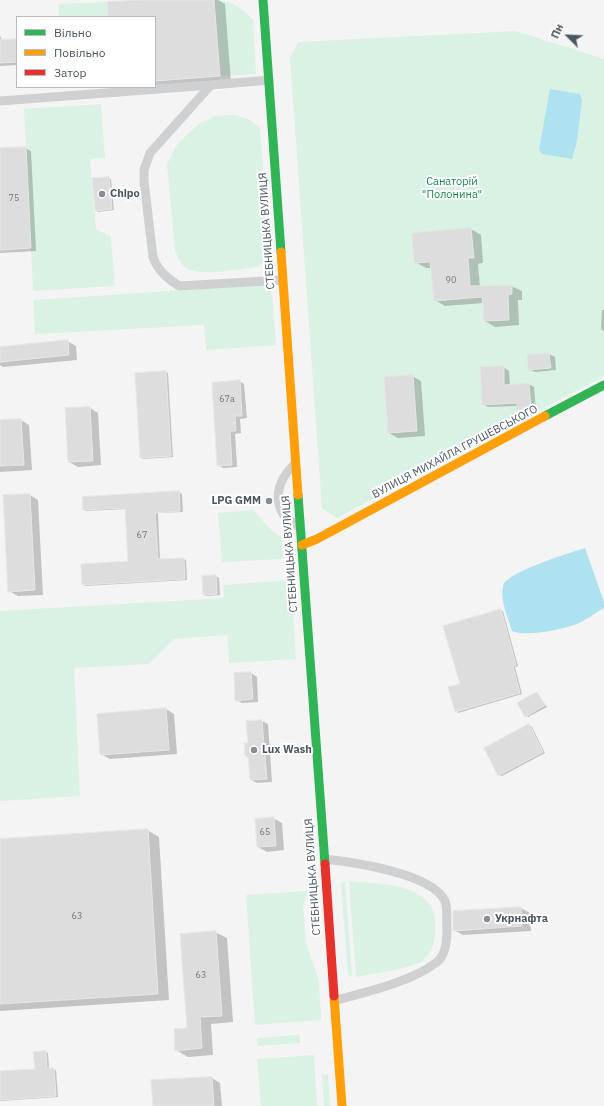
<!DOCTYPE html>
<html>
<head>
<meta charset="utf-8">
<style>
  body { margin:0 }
  #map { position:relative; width:604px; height:1106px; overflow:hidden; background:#f4f4f4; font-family:"IBM Plex Sans",sans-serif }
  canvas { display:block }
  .legend { position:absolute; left:16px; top:16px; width:140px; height:72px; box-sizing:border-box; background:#fff; border:1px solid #b7bbc0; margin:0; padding:5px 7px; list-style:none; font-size:12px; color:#4a5661 }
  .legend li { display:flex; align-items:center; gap:8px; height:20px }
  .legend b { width:20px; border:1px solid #b7bbc0 }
  .north { position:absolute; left:548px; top:16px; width:40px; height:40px; -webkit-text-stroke:3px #fff; paint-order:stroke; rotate:294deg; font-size:11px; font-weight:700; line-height:16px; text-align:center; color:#4a5661 }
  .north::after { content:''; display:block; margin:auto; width:14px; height:18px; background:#4a5661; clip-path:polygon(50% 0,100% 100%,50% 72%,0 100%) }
</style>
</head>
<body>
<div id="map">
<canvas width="604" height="1106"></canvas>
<ul class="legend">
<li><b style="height:5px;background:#30b455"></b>Вільно</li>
<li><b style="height:5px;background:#ff9f0a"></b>Повільно</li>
<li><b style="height:5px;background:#e5322d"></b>Затор</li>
</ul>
<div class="north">Пн</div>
</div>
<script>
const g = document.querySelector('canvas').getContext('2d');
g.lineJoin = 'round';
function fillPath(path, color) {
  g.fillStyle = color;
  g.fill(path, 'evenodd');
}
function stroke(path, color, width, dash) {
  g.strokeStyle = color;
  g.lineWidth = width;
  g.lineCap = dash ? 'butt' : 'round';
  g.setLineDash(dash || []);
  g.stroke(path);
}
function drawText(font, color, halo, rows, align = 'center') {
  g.font = font + ' "IBM Plex Sans",sans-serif';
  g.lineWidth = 4;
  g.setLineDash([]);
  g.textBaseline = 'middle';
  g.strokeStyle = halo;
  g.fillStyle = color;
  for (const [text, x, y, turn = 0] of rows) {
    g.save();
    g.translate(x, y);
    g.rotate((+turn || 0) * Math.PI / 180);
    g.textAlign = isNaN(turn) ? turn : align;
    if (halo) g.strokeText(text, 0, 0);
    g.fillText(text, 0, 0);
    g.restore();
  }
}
const green = new Path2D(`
  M214 0C229 0 244 8 253 20L256 74 220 76Z
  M107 2 108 17H59L58 4Z
  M516 31 604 59V376L337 518 322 508 290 58 298 42Z
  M101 104 105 158 90 159 96 229 111 237 115 286 33 291 24 109Z
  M235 115 250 120 260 128 269 254 264 263 257 267C241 269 199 277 186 268 180 264 178 257 175 250L167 164 178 143 199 124 215 116Z
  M261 285 272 292 276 345 206 350 204 325 35 334 33 300Z
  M253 510 270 529 282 538 283 559 222 562 218 513Z
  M291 580 296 659 229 663 227 635 174 639 149 664 74 668 80 796 0 801V611L224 598 223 585Z
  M345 881 352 976 348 975 341 884Z
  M349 881C375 884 424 882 434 913 435 917 435 923 435 928 436 940 432 954 422 961 410 969 372 974 356 977Z
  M308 891 303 905 306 943 319 981 321 1020 255 1025 246 895Z
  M299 1035 300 1043 258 1046 257 1038Z
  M314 1055 317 1106H261L257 1059Z
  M328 1074 330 1106H324L322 1075Z`);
const water = new Path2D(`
  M550 89 580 94 582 100 577 141 572 159 542 154 539 150Z
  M585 548 604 602V608C595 613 584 622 574 625 559 630 526 637 512 631 508 618 500 600 503 586 506 572 570 553 585 548Z`);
const shadow = new Path2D(`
  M162 0H218L225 4 231 82 125 90 121 87H155V17H109Z
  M0 35 2 41 17 40V65L0 66Z
  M25 148 31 151 36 251 0 253V149Z
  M109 178 111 179 114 210 98 212 96 210Z
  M471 229 481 235 483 263 478 264 480 287 511 286 522 291V300H518L519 325 495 327 485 321 484 303 445 306 435 300 432 268H426L415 262Z
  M602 310H604V331L601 329Z
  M67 341 76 346 77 360 3 367 0 365V348Z
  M549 354 555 357 556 370 535 372 529 369 528 356Z
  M503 367 509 371 510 385 529 384 534 387 536 411 524 412 518 409V406L488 407 482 404Z
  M166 372 168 373 173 457 143 459 141 457Z
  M412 376 421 381 425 436 398 438 389 433Z
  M239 381 244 384 247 418 240 419 241 433 235 434 237 467 223 468 218 465Z
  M90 408 98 413 101 465 78 467 69 462Z
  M21 420 29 425 32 470 0 472V421Z
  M179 492 182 494 183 512 158 513 160 560 183 559 186 560 187 580 85 586 83 584 129 562 126 509 86 511 84 510Z
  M30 495 38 500 43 595 18 596 9 591Z
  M216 576 219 578 220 595 207 596 204 595 203 577Z
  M500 610 503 611 518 666 515 667 522 694 458 713 456 711Z
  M251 673 257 677 258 702 242 703 236 700 235 674Z
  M537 693 547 707 528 717 526 716Z
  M166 709 174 714 177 754 110 759 101 754Z
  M262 721 268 724 272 782 257 783 251 780 249 758 246 756 249 744 248 722Z
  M529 725 532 727 545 753 502 776 499 775Z
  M273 818 282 823 284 850 267 852 258 847Z
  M147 830 159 837 169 1000 0 1011V840Z
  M521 908 530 913 531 931 463 935 454 930Z
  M215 932 227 938 233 1022 211 1024 213 1055 188 1057 176 1050 188 1029Z
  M45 1052 48 1053 49 1069 56 1070 58 1097 0 1101V1072L36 1070Z
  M212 1078 220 1083 222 1106H154Z`);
const building = new Path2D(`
  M141 0H214L220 76 155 81V17H108L107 2Z
  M17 39V62L0 63V40Z
  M26 147 31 248 0 250V148Z
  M109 177 112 209 95 211 92 178Z
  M471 228 474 258H468L470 286 512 285V294L508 295 509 320 484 321 482 297 434 301 430 262 414 263 412 233Z
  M68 340 69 355 0 362V347Z
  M549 353 551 368 528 370 527 355Z
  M504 366V385L529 383 531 409 517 410V403L482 405 480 367Z
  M166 371 171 456 140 458 135 373Z
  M413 375 417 431 388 433 384 377Z
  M240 380 242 416H235L236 431H230L232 465 217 466 212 383Z
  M90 407 93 461 68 462 65 408Z
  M21 419 24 465 0 466V420Z
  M179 491 180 511 155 513 158 559 184 558 185 579 82 585 81 564 128 561 125 508 83 510 82 497Z
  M30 494 35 590 8 592 3 495Z
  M216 575 217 594 203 595 202 576Z
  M501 609 516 665 513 666 520 693 455 712 448 687 460 684 443 626Z
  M251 672 253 699 235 701 234 673Z
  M537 692 545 705 525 717 517 703Z
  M166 708 169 750 100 755 97 714Z
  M262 720 267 779 250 780 248 756H245L244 743H248L246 721Z
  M529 724 543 752 498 776 484 748Z
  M274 817 276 846 257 847 255 819Z
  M148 829 158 994 0 1004V839Z
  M521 907 522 926 453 931V911Z
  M216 931 222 1016 200 1017 202 1048 175 1051 174 1029 187 1028 180 934Z
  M46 1051 47 1068H54L56 1096 0 1100V1071L35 1069 33 1052Z
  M212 1077 214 1106H153L151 1080Z`);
const lane = new Path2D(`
  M269 80 211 85 150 153 144 170V181L153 257C158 271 167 278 179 286L283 280
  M0 101 211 85
  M293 466C280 478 273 497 283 514 286 519 294 523 298 526
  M324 859C352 862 432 873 445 901 448 908 446 921 447 929 447 939 446 955 437 962 412 982 365 992 334 1001`);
const fast = new Path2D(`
  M263 0 281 252
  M545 416 604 385
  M298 495 325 864`);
const slow = new Path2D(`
  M281 252 298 495
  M302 545 317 539 545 416
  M334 996 342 1106`);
const jam = new Path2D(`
  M325 864 334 996`);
const markers = [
  [102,194,4,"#868d94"],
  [269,501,4,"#868d94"],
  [254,750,4,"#868d94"],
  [487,919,4,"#868d94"]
];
const numberNames = [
  ["75",14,198],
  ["90",451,280],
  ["67а",227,399],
  ["67",142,535],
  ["65",265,832],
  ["63",77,916],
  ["63",201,975]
];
const parkNames = [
  ["Санаторій",452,182],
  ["\"Полонина\"",452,195]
];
const poiNames = [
  ["Chipo",110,194],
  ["LPG GMM",261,501,"right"],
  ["Lux Wash",262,750],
  ["Укрнафта",495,919]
];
const streetNames = [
  ["СТЕБНИЦЬКА ВУЛИЦЯ",267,231,-94],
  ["ВУЛИЦЯ МИХАЙЛА ГРУШЕВСЬКОГО",455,452,-28],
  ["СТЕБНИЦЬКА ВУЛИЦЯ",290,554,-94],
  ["СТЕБНИЦЬКА ВУЛИЦЯ",313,877,-94]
];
fillPath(green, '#d9f2e3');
fillPath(water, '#aee2f0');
fillPath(shadow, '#0003');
fillPath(building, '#ddddde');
stroke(building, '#e5e6e7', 1);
stroke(lane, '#ced0d2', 9);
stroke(fast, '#30b455', 9);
stroke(slow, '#ff9f0a', 9);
stroke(jam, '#e5322d', 9);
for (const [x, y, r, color] of markers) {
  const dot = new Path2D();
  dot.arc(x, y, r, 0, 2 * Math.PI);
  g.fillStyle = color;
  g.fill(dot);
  stroke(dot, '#fff', 1.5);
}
drawText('9px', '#707881', null, numberNames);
drawText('11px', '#17864f', '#fff', parkNames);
drawText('bold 11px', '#4a5661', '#fff', poiNames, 'left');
drawText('11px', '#4a5661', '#fff', streetNames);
</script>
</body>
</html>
